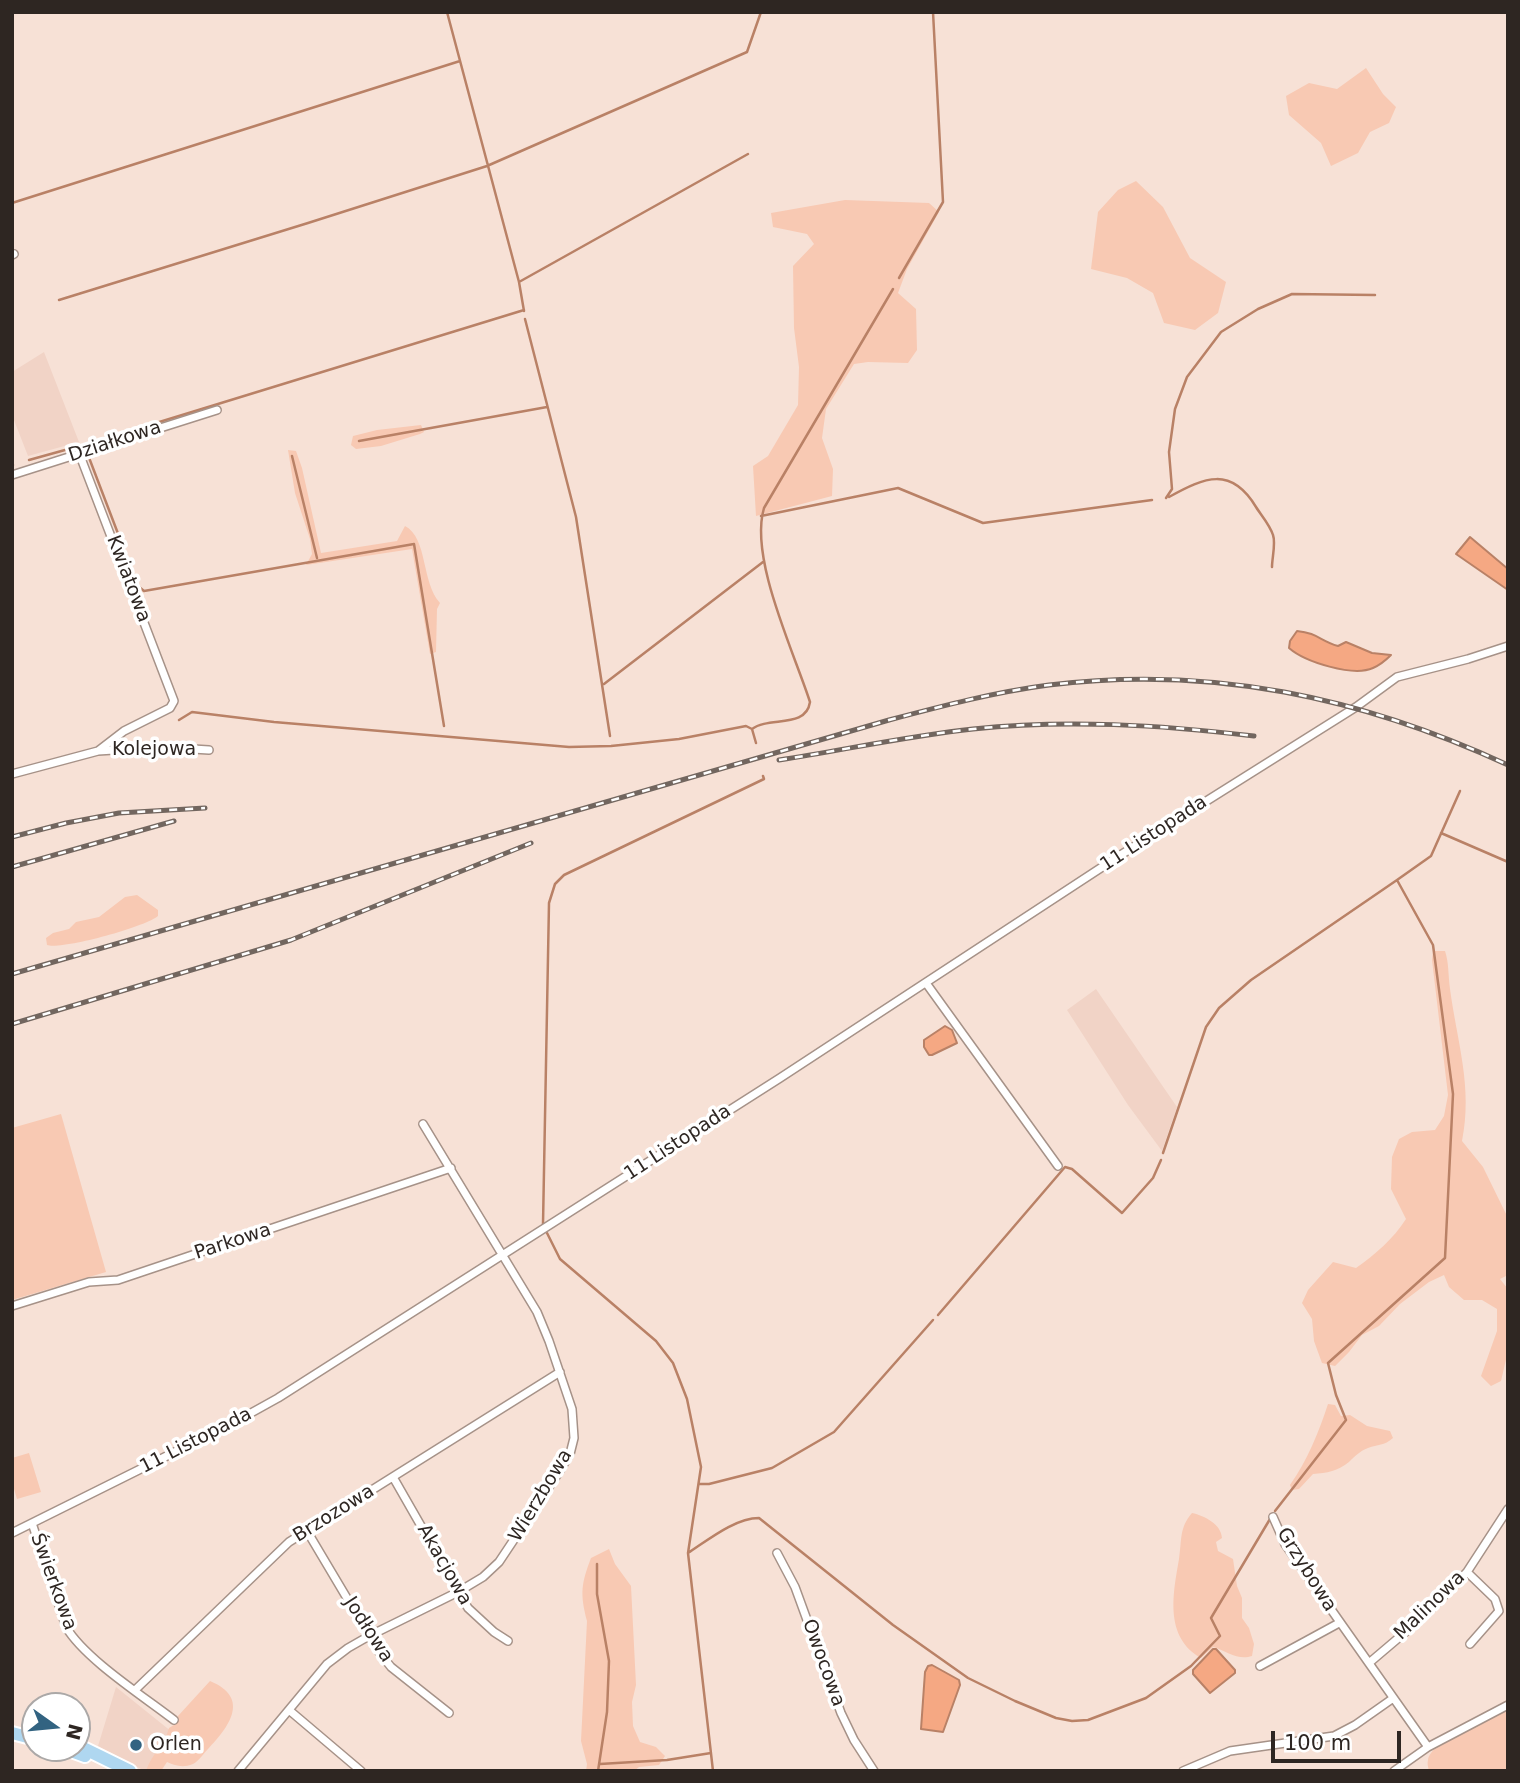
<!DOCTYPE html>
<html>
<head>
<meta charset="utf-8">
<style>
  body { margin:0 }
  #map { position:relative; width:1520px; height:1783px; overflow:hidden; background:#f7e1d6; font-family:"DejaVu Sans",sans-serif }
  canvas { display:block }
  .frame { position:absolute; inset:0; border:14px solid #2e2622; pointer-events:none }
  .north { position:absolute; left:21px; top:1692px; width:70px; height:70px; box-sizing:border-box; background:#fff; border:2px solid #aba8a7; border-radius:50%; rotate:105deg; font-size:19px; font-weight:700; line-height:28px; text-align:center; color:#2e2622 }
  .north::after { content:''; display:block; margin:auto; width:24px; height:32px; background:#326381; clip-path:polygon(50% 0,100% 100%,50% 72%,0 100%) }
  .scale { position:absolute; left:1271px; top:1731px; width:130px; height:32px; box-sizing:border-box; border:4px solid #2e2622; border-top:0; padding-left:9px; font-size:21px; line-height:24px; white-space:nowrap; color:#2e2622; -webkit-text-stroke:5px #fff; paint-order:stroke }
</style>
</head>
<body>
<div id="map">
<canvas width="1520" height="1783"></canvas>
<div class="frame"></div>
<div class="north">N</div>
<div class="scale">100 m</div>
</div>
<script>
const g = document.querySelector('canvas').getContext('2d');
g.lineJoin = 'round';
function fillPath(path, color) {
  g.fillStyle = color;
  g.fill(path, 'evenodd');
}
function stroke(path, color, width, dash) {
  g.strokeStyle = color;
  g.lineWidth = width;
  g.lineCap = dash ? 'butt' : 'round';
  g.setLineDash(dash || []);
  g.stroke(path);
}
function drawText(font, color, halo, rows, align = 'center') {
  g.font = font + ' "DejaVu Sans",sans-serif';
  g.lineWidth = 7;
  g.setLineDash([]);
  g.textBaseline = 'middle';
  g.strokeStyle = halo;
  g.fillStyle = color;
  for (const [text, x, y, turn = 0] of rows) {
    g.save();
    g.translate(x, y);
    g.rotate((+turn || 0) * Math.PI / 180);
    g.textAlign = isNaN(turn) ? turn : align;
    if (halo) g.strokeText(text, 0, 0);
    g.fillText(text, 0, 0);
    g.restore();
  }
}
const built = new Path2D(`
  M44 352 79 442 28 456 12 415V372Z
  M1096 989 1177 1107 1162 1151 1128 1105 1067 1010Z
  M116 1687 172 1732 151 1771H145L98 1746Z`);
const green = new Path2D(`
  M1366 68 1383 94 1396 107 1389 123 1370 132 1358 153 1331 166 1321 143 1289 115 1286 96 1309 83 1337 89Z
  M1136 181 1163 207 1190 258 1226 282 1218 313 1195 330 1164 323 1153 293 1127 278 1091 269 1098 212 1118 190Z
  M845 200 929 203 939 212 907 269 898 293 916 309 917 350 908 363 868 362 854 364 826 409 822 438 833 469 832 496 756 516 753 466 768 456 798 405 799 367 794 328 793 266 814 244 807 234 773 227 771 213Z
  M421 425 424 432 420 434 381 446 356 449 351 445 353 436 377 430Z
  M288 450 296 451 302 468 321 553 397 541 405 526C428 538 421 582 440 603L437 609 436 652 430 654 412 549 306 565 312 554 310 539 295 493Z
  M137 895 158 910V916C145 927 62 950 47 945L46 938 53 933 69 929 76 922 99 917 125 897Z
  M1433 951H1445C1449 963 1448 975 1450 989 1457 1042 1473 1087 1462 1141L1483 1167 1508 1218V1275L1500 1279 1508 1289V1351L1501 1381 1491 1386 1481 1376 1497 1331V1309L1482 1300H1464L1449 1287 1444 1275 1429 1282 1400 1304 1379 1326 1362 1335 1349 1352 1335 1366 1322 1363 1314 1341 1312 1319 1302 1303 1308 1290 1333 1262 1356 1268C1376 1254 1393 1239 1406 1219L1391 1189 1392 1157 1399 1139 1412 1132 1435 1130 1444 1116 1448 1095 1432 960Z
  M61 1114 106 1272 12 1300V1128Z
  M1328 1404 1335 1405 1341 1416 1350 1415 1367 1426 1390 1431 1393 1438C1384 1446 1378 1444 1368 1448 1360 1451 1355 1456 1349 1462 1338 1471 1327 1473 1313 1474L1299 1489 1292 1490 1290 1485C1307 1461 1319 1432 1328 1404Z
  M29 1453 41 1492 17 1499 12 1482V1458Z
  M1192 1513C1205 1516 1221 1524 1222 1538L1216 1542 1218 1551 1233 1559 1237 1586 1242 1598V1618L1249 1628 1254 1644 1252 1656C1238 1661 1227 1651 1213 1647L1201 1658C1164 1637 1173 1594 1179 1559 1182 1540 1179 1528 1192 1513Z
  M609 1549 615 1564 631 1586 636 1685 632 1702 633 1726 640 1742 656 1747 665 1756 659 1765 639 1767 634 1771H586L587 1764 581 1741 587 1621C580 1594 581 1584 591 1558Z
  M210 1681C251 1698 229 1727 208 1749 203 1754 199 1761 193 1764 183 1768 176 1766 167 1762L161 1771H146C151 1755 165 1744 169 1728L177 1723 178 1716Z
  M1508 1710V1771H1429C1428 1767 1427 1763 1428 1760 1431 1740 1490 1718 1508 1710Z`);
const water = new Path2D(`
  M1470 537 1508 569V590L1456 554Z
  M1297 631C1318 633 1320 641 1338 646L1346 642 1372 653 1391 655C1386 660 1380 665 1373 668 1353 677 1305 662 1289 648L1290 641Z
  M945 1026 952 1030 957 1043 932 1055H929L924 1047V1040Z
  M1213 1649H1216L1235 1670V1673L1210 1693 1193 1674V1670Z
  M932 1665 959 1680 960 1685 943 1732 921 1729 925 1672 928 1666Z`);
const stream = new Path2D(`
  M447 12 519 282 524 311
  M12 203 460 61
  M899 278 943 202 933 12
  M519 282 748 154
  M59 300 308 223 487 166 747 52 761 12
  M525 319 576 517 610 736
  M130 431 524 310
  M359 441 547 407
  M88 455 138 586 144 591 414 544 444 726
  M292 456 317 558
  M29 460 83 445 85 447
  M12 465H13
  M1169 497C1205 477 1231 466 1256 507 1261 515 1270 525 1273 535 1276 543 1272 558 1272 567
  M1166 498 1172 489 1169 452 1175 409 1187 377 1221 332 1258 309 1292 294 1375 295
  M761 516 898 488 983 523 1152 500
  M604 684 763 562
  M179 720 192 712 274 722 569 747 611 746 679 739 746 726 752 729C769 716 806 729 810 702 794 652 749 558 764 508L893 289
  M752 729 756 743
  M1441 833 1508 862
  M1397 880 1431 856 1460 791
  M1163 1153 1206 1027 1219 1008 1251 980 1397 880 1433 945 1453 1094 1445 1258 1328 1363 1336 1395 1346 1420 1275 1511
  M543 1224 549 903 555 884 564 875 764 779 763 776
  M547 1233 560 1259 656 1341 673 1363 687 1399 701 1467 688 1553 713 1771
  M938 1315 1065 1167 1072 1169 1122 1213 1153 1178 1161 1160
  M699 1484H709L772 1468 834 1432 933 1320
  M688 1553C708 1540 735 1518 759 1518L893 1625 968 1678 1015 1701 1056 1718 1072 1721 1088 1720 1146 1698 1191 1666 1220 1636 1211 1618 1270 1519
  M597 1564V1594L609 1661 607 1712 598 1771
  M600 1764 667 1760 711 1753`);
const minor = new Path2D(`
  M12 255 14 254
  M79 453 174 701 170 708 124 731 98 751
  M12 475 217 410
  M12 774 98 751 161 747 209 750
  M926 983 1058 1166
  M12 1306 89 1282 118 1280 451 1168
  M393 1477 468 1608 494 1632 508 1641
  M1273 1517 1285 1544 1428 1747
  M32 1523 66 1627C85 1659 143 1696 174 1720
  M307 1531 379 1652 391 1667 449 1713
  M12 1533 233 1423 278 1398 780 1078 1119 856 1356 707 1397 677 1468 659 1508 646
  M777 1553 795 1587 841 1713 854 1740 874 1771
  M1467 1572 1495 1599 1499 1611 1470 1644
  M1369 1663 1422 1618 1467 1572 1508 1509
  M1260 1666 1339 1623
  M135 1690 289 1542 560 1372
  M289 1710 361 1771
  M238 1771 327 1664 348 1648 369 1636 458 1592 483 1577 499 1562 559 1472 570 1454 574 1438 572 1409 549 1341 537 1312 423 1124
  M1183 1771 1230 1751 1334 1736 1355 1725 1392 1699
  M1394 1771 1428 1747 1508 1705`);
const primary = new Path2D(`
  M12 1733 35 1739
  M77 1745 130 1771
  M63 1748 85 1756`);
const rail = new Path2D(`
  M779 760C844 750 908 736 973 729 1067 719 1161 725 1254 736
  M12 837 66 823 119 813 205 808
  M12 867 174 821
  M12 974 889 720C942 706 995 692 1049 685 1211 665 1361 697 1508 765
  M12 1024 291 940 531 843`);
const markers = [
  [136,1745,7,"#326381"]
];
const streetNames = [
  ["Działkowa",115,442,-18],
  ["Kwiatowa",128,579,69],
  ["Kolejowa",154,750],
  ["11 Listopada",1154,834,-33],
  ["11 Listopada",678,1143,-33],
  ["Parkowa",233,1242,-18],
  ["11 Listopada",196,1441,-27],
  ["Wierzbowa",541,1496,-59],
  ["Brzozowa",334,1514,-32],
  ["Akacjowa",444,1565,60],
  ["Grzybowa",1306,1570,58],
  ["Świerkowa",53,1582,70],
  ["Malinowa",1430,1606,-44],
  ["Jodłowa",368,1630,57],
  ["Owocowa",823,1663,70]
];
const poiNames = [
  ["Orlen",150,1745]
];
fillPath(built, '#f1d3c6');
fillPath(green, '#f8c9b3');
fillPath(water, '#f5a883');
stroke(water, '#b98166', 2);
stroke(stream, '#b98166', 2.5);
stroke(minor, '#a69288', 10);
stroke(primary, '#fff', 16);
stroke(minor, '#fff', 7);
stroke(primary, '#afd7f0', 12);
stroke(rail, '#72665f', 5);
stroke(rail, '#fff', 2.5, [8]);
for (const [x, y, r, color] of markers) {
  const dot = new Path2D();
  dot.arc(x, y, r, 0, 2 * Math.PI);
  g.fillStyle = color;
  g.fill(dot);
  stroke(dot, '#fff', 2.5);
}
drawText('19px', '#2e2622', '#fff', streetNames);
drawText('19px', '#2e2622', '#fff', poiNames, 'left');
</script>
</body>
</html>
